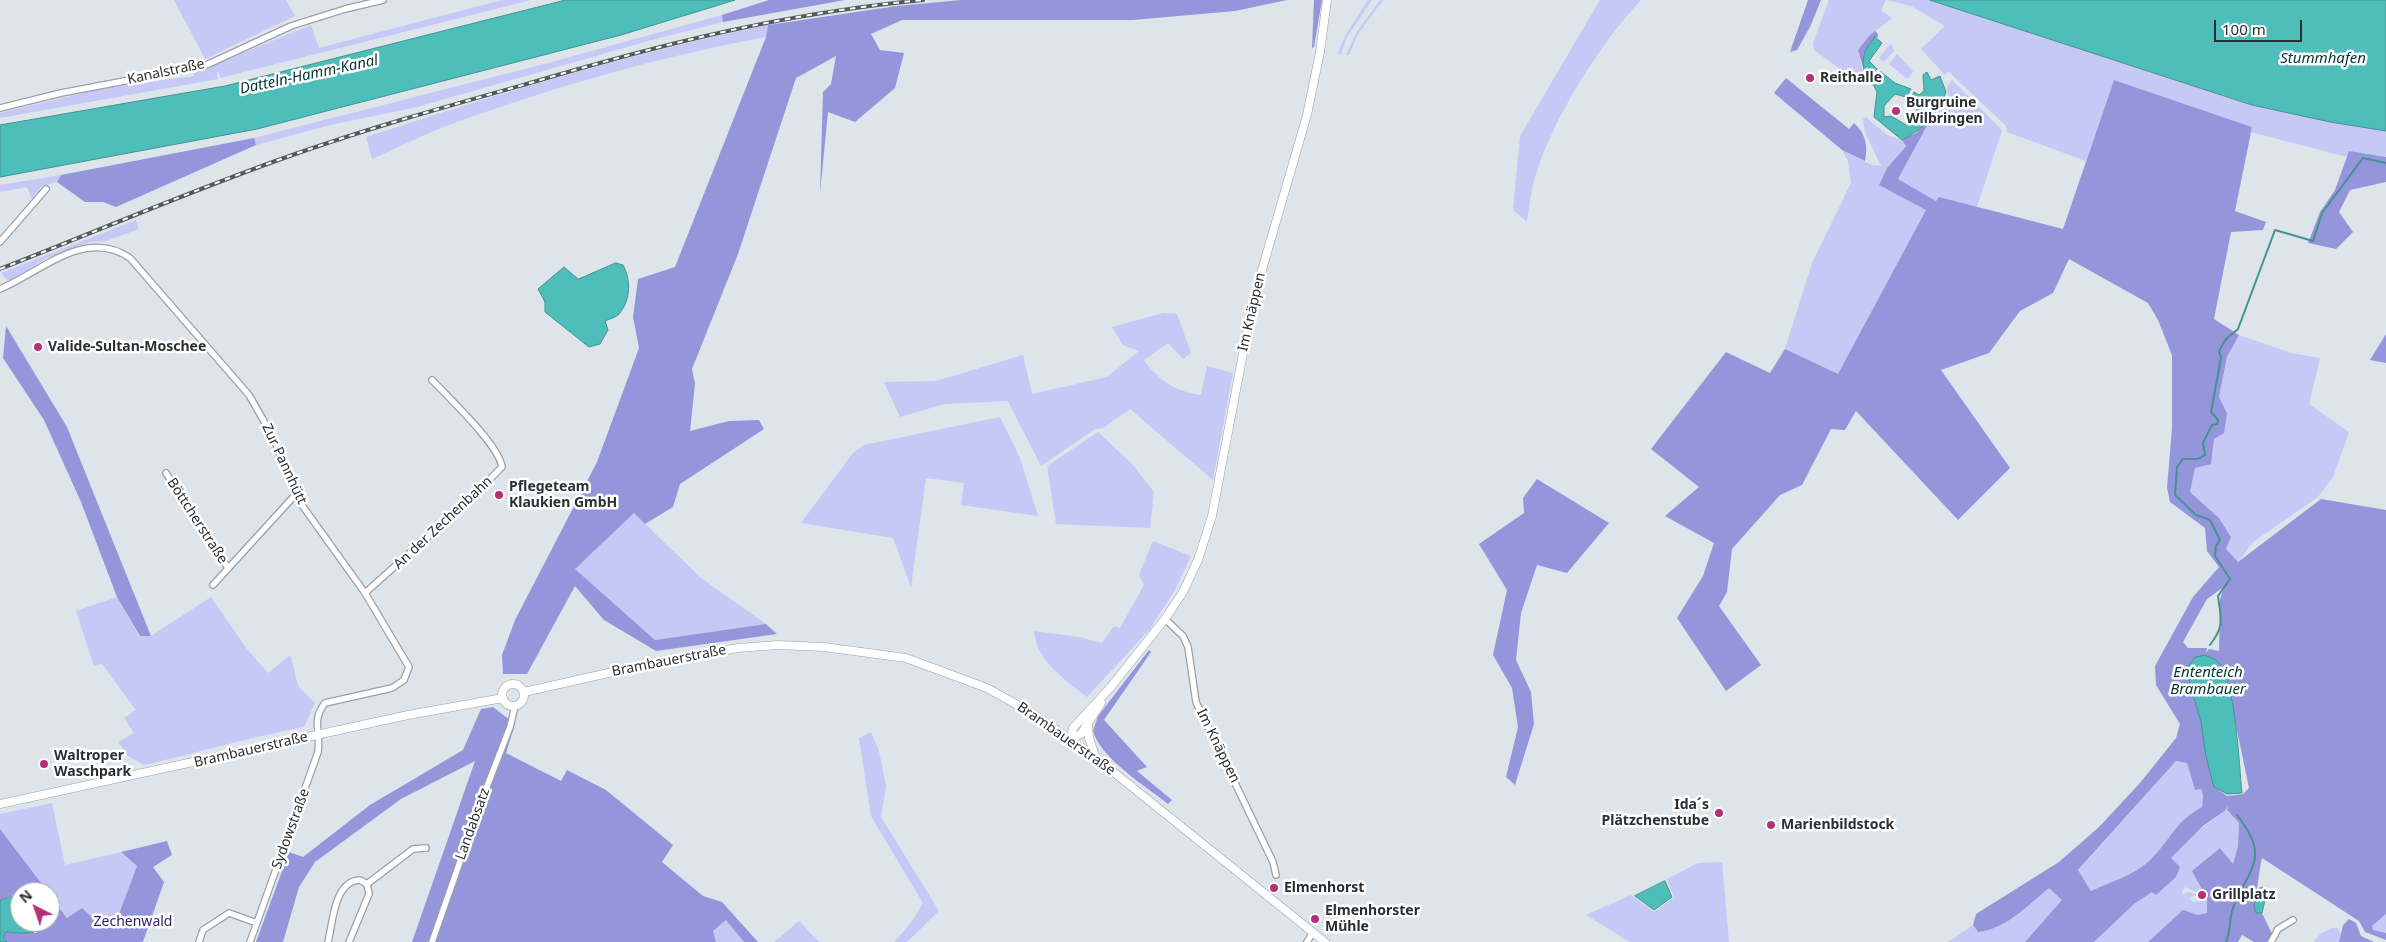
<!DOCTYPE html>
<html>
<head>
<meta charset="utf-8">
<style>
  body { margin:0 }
  #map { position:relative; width:2386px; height:942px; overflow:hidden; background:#dde4ea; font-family:"Noto Sans",sans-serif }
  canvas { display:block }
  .north { position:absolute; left:10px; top:882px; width:50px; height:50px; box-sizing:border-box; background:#fff; border:1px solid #abacad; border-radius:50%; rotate:319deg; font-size:14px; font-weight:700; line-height:20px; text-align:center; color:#2c2f31 }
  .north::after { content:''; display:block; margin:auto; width:18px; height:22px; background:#b43178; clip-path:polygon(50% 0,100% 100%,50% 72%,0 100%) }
  .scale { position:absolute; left:2214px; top:20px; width:88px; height:22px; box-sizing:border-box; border:2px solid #2c2f31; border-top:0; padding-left:6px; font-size:15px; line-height:18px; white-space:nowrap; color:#2c2f31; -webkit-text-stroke:4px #fff; paint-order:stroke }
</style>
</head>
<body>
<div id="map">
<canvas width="2386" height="942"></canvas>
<div class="north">N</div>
<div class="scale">100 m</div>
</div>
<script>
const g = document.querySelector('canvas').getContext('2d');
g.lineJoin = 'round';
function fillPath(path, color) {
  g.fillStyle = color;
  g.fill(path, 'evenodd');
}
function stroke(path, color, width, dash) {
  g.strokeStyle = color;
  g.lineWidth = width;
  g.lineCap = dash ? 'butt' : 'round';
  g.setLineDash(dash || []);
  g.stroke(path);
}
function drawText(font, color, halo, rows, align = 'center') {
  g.font = font + ' "Noto Sans",sans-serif';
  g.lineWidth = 5;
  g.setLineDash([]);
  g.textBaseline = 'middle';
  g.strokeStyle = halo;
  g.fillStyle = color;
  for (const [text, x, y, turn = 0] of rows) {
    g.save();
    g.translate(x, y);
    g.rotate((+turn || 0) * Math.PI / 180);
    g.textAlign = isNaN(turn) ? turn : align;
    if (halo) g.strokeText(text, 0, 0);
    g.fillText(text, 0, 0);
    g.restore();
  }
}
const green = new Path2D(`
  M174 0H286L295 16 205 59Z
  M502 0H531L220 78 219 72H217L218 79 0 118V113L104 88 194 76V73L311 25 319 48Z
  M1368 0H1372L1347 37 1341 54H1338L1345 36Z
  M1380 0H1383L1358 34 1349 55H1346L1356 33Z
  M1600 0H1641C1599 45 1553 118 1535 177 1531 191 1529 207 1527 222L1513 210 1520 136Z
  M1829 0H1886L1881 10 1892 18 1869 36 1859 50 1862 69 1867 80 1860 84 1814 50 1813 43Z
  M1887 0H1930L2252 105 2330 122 2386 131V157L2350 152 2347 157 2251 132 2252 127 2114 80 2086 161 2007 132 2006 126 1948 71 1945 75 1921 49 1945 26 1911 6Z
  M722 15 723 22 655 39 417 107 330 125 256 145 254 138 552 62Z
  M768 25 766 37C657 57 546 89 441 128 418 137 395 149 372 159L366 137C498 94 632 53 768 25Z
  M1891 43 1894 51 1884 62 1879 58Z
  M1897 54 1913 71 1909 78H1906L1889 64Z
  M1952 80 2002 130 1977 207 1939 197 1936 201 1898 179 1928 124 1941 110 1948 95 1947 87Z
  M1866 117 1887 135 1902 140 1906 145 1887 168 1879 185 1927 209 1838 375 1785 349 1812 263 1851 183 1848 161 1842 150 1872 165 1881 166 1865 132 1863 119Z
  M61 175 57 182 42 186 32 199 27 187 0 192V185Z
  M136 220 139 229 106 241 90 242 47 258 12 279 7 280 1 273Z
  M1163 313 1177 314 1191 353 1183 359 1168 343 1144 360C1158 380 1176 392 1201 395L1207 366 1233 373 1213 480 1130 409 1103 428 1095 429 1041 466 1008 401 944 404 900 417 884 382 936 381 1023 355 1032 394 1107 377 1139 351 1123 345 1112 327Z
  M2239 335 2291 353 2320 358 2309 404 2349 432 2333 477 2318 497 2253 542 2238 562 2226 549 2231 537 2219 518 2190 492 2195 468 2227 413 2219 397 2227 357Z
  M1000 417 1020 458 1038 516 961 505 964 483 926 478 911 587 893 538 801 523 853 453 864 445Z
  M1098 432 1132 464 1154 492 1150 528 1056 524 1047 466Z
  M634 513 701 578 766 624 655 640 574 569Z
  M1153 541 1191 556 1175 590 1150 629 1087 697C1065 679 1037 662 1034 631L1079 637 1102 643 1114 626 1120 628 1144 585 1139 575Z
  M117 597 139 636H151L211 597 247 649 268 673 289 656 291 657 298 686 315 703 304 727C250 737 197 753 144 765L128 756 118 742 134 733 124 718 136 710 102 664 94 666 76 611Z
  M871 732 879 751 886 786 881 817 939 911 907 942H894L911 923 923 903 871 816 859 738Z
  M2176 761 2187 763 2195 790 2201 789 2203 795 2202 807C2173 823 2171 840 2150 860 2133 876 2112 881 2092 891L2078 871Z
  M52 803 65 865 121 852 137 866 117 919 97 922 67 918 50 892H48L0 829V814Z
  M2226 810 2239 822 2238 846 2233 864 2220 848 2193 871 2204 893 2200 894 2185 887 2182 892 2183 894 2189 892 2198 895 2190 897 2192 902 2207 901V914L2198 915 2183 911 2148 942H2094L2134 904 2152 892 2171 858 2189 838Z
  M1722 862 1729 942H1630L1586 915 1631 895 1654 912 1674 897 1667 879 1698 863Z
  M2049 887 2063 900 2025 942H1948L1973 925 1978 932C2005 930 2029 904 2049 887Z
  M2386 914V933L2373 930 2372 926Z
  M726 919 744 942H716L713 931Z
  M799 921 819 942H774Z
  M2332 928H2338L2342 937 2339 942H2314L2320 934Z`);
const forest = new Path2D(`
  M769 0H845L723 22 722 15Z
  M961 0H1287L1235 11 1133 20H902L871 34 880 50 904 53 895 88 855 122 828 112 820 193 823 92 831 84 836 56 796 78 738 254 692 369 695 384 690 431 729 421 759 420 764 429 680 484 673 507 645 524 634 513 575 569 655 640 766 624 777 634 656 651 604 620 575 586 527 674H503L502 655 515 620 597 462 639 348 633 317 638 279 675 267 766 37 768 25 897 6Z
  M1314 0H1322L1314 47 1312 48Z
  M1808 0H1821L1810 27 1797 50 1790 52Z
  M1875 31 1878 34V37H1875L1866 74 1867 80 1858 50 1869 36Z
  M1786 78 1849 129 1854 123C1866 134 1868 146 1865 161L1842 150 1774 93Z
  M2114 80 2252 127 2235 211 2266 222 2263 230 2231 232 2214 319 2239 335 2227 357 2219 397 2227 413 2224 433 2214 439 2211 464 2195 468 2190 492 2219 518 2231 537 2226 549 2238 562 2321 499 2386 510V914L2372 926 2373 930 2386 933V940L2365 932 2359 921 2262 858C2260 866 2254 907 2256 913H2262L2276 942H2254L2242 935 2238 942H2148L2183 910 2198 915 2207 913V894L2204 893 2192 871 2220 848 2233 864 2238 846 2239 823 2227 810 2228 805 2226 810 2203 826 2171 858 2180 867 2176 877 2156 895 2152 892 2134 904 2094 942H2025L2062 900 2049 888C2029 904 2005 930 1978 932L1973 925 1976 914 2059 862 2099 827 2140 783 2176 738 2180 724 2156 685 2155 666 2193 597 2219 567 2207 551 2205 528 2170 502 2167 488 2172 428V355L2158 320 2148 303 2069 259 2053 293 2020 311 1989 353 1941 370 2010 468 1958 520 1856 411 1845 430 1831 429 1802 485 1780 495 1732 549 1727 592 1719 606 1761 665 1726 691 1677 618 1703 576 1714 543 1665 516 1699 487 1651 449 1726 352 1770 373 1785 349 1838 374 1926 210 1879 185 1887 168 1906 146 1902 140 1916 133 1926 122 1928 124 1898 179 1936 201 1939 197 2063 229ZM2224 587 2220 599 2219 651 2209 649 2206 653 2207 648H2188L2183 642 2207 599ZM2217 660 2225 673 2249 788 2243 794 2227 796 2214 787 2198 707 2189 687ZM2176 761 2187 763 2195 790 2201 789 2203 795 2202 807C2173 823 2171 840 2150 860 2133 876 2112 881 2091 891L2078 870Z
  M254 138 256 145 116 207 103 202H85L57 182 61 175Z
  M2349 151 2386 157V182L2350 190 2339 212 2353 232 2336 249 2308 243 2320 212 2335 190Z
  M6 326 67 427 151 636H140L117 597 81 502 44 420 3 358Z
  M2386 334V363L2370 360Z
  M1537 479 1609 523 1567 573 1537 565 1521 613 1516 660 1531 692 1534 724 1515 785 1506 777 1518 727 1512 688 1493 655 1507 590 1479 544 1524 513 1523 498Z
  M1149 650 1151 652 1104 720 1147 767 1137 771 1172 800 1168 804C1146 786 1101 759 1093 731L1098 716Z
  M493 707 515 724 506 753 561 781 567 770 606 790 673 845 662 862 703 896 722 902 758 942H744L726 920 713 931 716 942H412L475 761 401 799 315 862 299 887 283 942H256L289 852 303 857 370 805 463 750 481 709Z
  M0 829 48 892H20L0 901Z
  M167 841 172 855 153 867 164 882 143 942H7L3 937 6 932 36 933 44 922H50V895L67 918 82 908 97 922 117 919 137 866 121 852Z
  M2349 919 2356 923 2361 936 2374 942H2339L2343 925Z`);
const water = new Path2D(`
  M566 0H735L621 35 257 129 0 177V125L225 86Z
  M1930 0H2386V131L2330 122 2252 105Z
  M1875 37 1882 43 1869 61 1877 69 1868 79C1859 63 1863 50 1875 37Z
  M1881 72 1895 83 1911 89 1906 97 1895 94 1884 106V117L1891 116 1908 126 1917 110 1916 105 1910 100 1914 92 1919 95 1924 91 1923 75 1927 72 1931 80 1940 76 1946 92C1939 114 1922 130 1902 140L1874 117 1877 92 1872 82Z
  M616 263 623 265C631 279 631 300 619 314 617 317 609 319 605 321L608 330 600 344 589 347 545 312V302L538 289 564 267 578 279Z
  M2205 655C2208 657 2213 658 2216 660 2236 675 2239 767 2242 793L2227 794 2214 787 2206 757 2201 722 2186 670 2194 658Z
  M1665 881 1672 897 1654 910 1635 896Z
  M2262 887 2267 891 2262 913H2256L2254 906 2259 889Z
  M20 894V922H44C40 938 18 932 6 932L3 937 7 942H0V901Z`);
const stream = new Path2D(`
  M2210 645C2225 625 2221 620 2218 596L2230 579 2215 556 2216 546 2220 540 2210 520 2196 515 2175 495 2177 467 2183 459H2198L2205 455 2203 443 2212 425 2217 424 2218 420 2211 412 2221 358 2219 351 2226 339 2238 329 2275 230 2313 241 2322 213 2363 158 2386 163
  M2226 942C2231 931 2229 919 2233 908 2250 866 2271 858 2237 815`);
const street = new Path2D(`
  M0 108 61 93 204 66 291 26 345 9 383 0
  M0 242 46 189
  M0 289C41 272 85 227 130 258L249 395 273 437 299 501 365 593 409 667 404 680 392 688 325 703C311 721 321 731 318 752L250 942
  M166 473 228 568
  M213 585 296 494
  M365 593 469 500 502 467C499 445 449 398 432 380
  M1165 619 1183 636 1188 647 1196 702 1273 862 1276 875
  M367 884 413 849 426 848
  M199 942 203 930 229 913 257 923
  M328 942C333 922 334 881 360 880L367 884 369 894 349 942
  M432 942 479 807 510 727 515 706
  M1307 942 1313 932
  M2271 942 2278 929 2293 920`);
const secondary = new Path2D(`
  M502 695a11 11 0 1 1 22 0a11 11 0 1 1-22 0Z
  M524 692 657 662 738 648 777 645 824 647 906 658 987 688 1032 713 1096 758 1325 942
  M1088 725 1089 738 1095 756
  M1071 739 1073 728 1110 688 1165 619 1183 592 1198 560 1212 516 1253 301 1307 115 1320 52 1327 0
  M1071 739 1081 734 1101 703
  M0 804 408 715 503 698`);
const rail = new Path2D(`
  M0 269C95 232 188 192 284 158 365 129 448 106 530 83 662 44 785 13 923 0`);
const markers = [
  [1810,78,5,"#b43178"],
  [1896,111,5,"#b43178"],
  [38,347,5,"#b43178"],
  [499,495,5,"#b43178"],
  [44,764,5,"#b43178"],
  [1719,813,5,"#b43178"],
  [1771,825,5,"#b43178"],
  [1274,888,5,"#b43178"],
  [2202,895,5,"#b43178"],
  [1315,919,5,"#b43178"]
];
const streetNames = [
  ["Kanalstraße",166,72,-12],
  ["Im Knäppen",1252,312,-77],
  ["Zur Pannhütt",284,464,65],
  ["Böttcherstraße",197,521,57],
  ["An der Zechenbahn",443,523,-43],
  ["Brambauerstraße",669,661,-11],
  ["Brambauerstraße",1066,739,35],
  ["Im Knäppen",1218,746,64],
  ["Brambauerstraße",251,750,-13],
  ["Landabsatz",473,824,-70],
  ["Sydowstraße",291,829,-70]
];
const poiNames = [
  ["Reithalle",1820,78],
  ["Burgruine",1906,103],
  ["Wilbringen",1906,119],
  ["Valide-Sultan-Moschee",48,347],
  ["Pflegeteam",509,487],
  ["Klaukien GmbH",509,503],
  ["Waltroper",54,756],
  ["Waschpark",54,772],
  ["Ida´s",1709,805,"right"],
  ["Plätzchenstube",1709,821,"right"],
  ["Marienbildstock",1781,825],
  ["Elmenhorst",1284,888],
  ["Grillplatz",2212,895],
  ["Elmenhorster",1325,911],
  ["Mühle",1325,927]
];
const parkNames = [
  ["Zechenwald",133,922]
];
const waterNames = [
  ["Stummhafen",2323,59],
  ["Datteln-Hamm-Kanal",309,75,-12],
  ["Ententeich",2208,673],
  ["Brambauer",2208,690]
];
fillPath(green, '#c6c8f5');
fillPath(forest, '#9595db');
fillPath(water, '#4dbeba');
stroke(water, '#439391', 1);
stroke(stream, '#439391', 2);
stroke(street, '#9aa1a6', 8);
stroke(secondary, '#9aa1a6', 9);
stroke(street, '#fff', 5.5);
stroke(secondary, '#fff', 8);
stroke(rail, '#55595c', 4);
stroke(rail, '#fff', 2, [5.5]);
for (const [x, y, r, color] of markers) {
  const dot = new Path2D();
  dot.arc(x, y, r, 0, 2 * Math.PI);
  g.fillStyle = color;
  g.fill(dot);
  stroke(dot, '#fff', 2);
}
drawText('14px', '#2c2f31', '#fff', streetNames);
drawText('bold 14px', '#2c2f31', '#fff', poiNames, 'left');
drawText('14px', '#2d2171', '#fff', parkNames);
drawText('italic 15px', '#003534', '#fff', waterNames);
</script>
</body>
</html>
